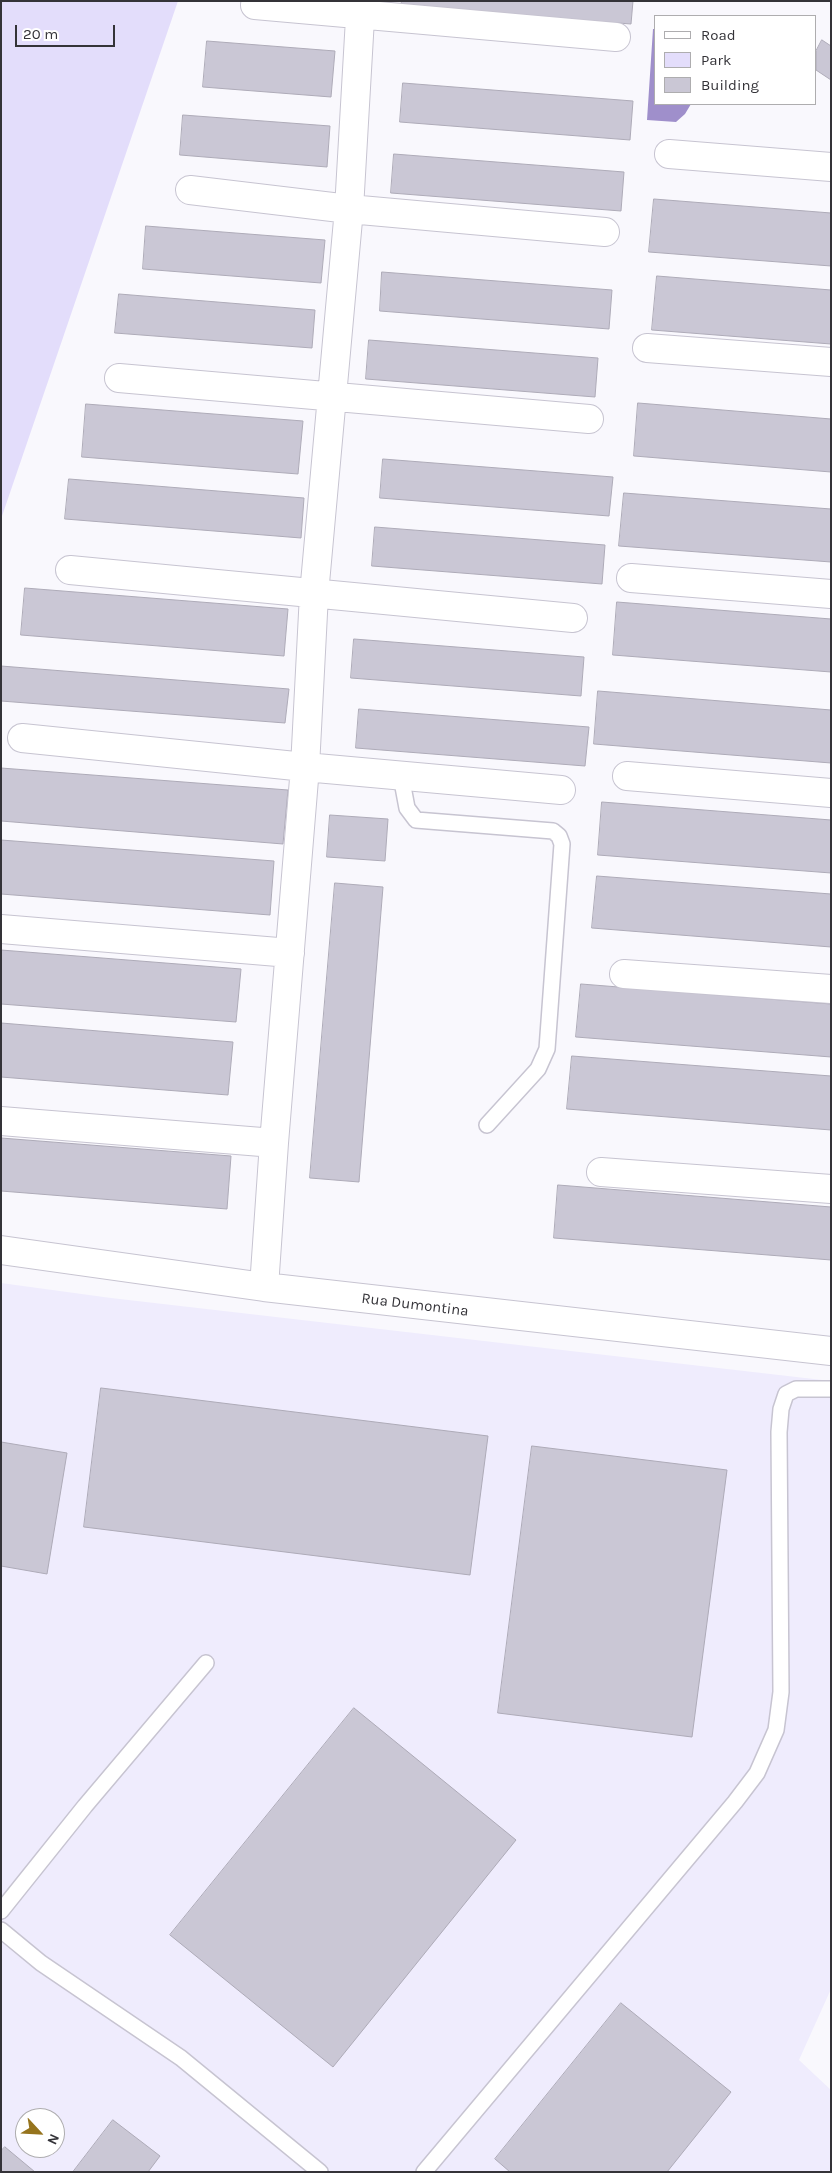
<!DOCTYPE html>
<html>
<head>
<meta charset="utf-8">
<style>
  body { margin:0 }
  #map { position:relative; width:832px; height:2173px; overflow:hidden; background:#f9f8fd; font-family:Karla,sans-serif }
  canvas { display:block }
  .frame { position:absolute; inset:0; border:2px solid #343338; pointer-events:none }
  .legend { position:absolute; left:654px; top:15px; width:162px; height:90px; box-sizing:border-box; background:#fff; border:1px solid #aeadaf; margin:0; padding:6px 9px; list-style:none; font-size:15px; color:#343338 }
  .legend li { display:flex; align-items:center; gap:10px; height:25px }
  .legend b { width:25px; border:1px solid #aeadaf }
  .north { position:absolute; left:15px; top:2108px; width:50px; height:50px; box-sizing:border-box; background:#fff; border:1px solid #aeadaf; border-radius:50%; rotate:115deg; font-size:14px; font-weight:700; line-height:20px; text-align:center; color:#343338 }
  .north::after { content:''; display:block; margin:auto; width:18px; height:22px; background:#96741d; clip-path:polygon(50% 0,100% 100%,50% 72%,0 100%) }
  .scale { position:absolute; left:15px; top:25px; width:100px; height:22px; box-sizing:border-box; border:2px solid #343338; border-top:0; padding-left:6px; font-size:15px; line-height:18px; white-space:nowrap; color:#343338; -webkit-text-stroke:4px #fff; paint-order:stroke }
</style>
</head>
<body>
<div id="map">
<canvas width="832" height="2173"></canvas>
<div class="frame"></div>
<ul class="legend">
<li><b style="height:6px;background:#fff"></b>Road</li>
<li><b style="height:14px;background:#e3ddfb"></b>Park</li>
<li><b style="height:14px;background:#cac7d5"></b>Building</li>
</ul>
<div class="north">N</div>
<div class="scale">20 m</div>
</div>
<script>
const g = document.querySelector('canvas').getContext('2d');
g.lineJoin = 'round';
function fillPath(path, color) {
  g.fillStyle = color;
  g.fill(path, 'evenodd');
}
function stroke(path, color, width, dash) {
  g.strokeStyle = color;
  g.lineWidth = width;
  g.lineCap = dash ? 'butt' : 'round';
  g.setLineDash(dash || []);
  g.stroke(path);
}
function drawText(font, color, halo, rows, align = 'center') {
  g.font = font + ' Karla,sans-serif';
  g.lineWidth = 4;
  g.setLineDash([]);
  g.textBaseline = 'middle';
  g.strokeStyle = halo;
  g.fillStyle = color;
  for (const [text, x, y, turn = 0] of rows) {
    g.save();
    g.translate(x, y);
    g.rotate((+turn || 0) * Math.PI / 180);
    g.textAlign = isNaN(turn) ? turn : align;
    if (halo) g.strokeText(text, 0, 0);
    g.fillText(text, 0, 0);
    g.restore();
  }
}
const built = new Path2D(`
  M1 1283 111 1298 831 1381V1989L799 2060 831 2090V2172H1ZM25 2118H55V2148H25Z`);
const green = new Path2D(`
  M1 1H178L1 519Z`);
const water = new Path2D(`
  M653 29H656V104H691L685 114 676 122 647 120Z`);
const building = new Path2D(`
  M402 1H633L631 24 401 6Z
  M822 40 831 46V80L816 70V51Z
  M207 41 335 51 331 97 203 87Z
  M403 83 633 101 630 140 400 122Z
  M183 115 330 126 327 167 180 155Z
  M394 154 624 172 621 211 391 193Z
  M654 199 831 213V266L649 252Z
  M146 226 325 240 321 283 143 269Z
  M382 272 612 290 609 329 380 311Z
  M657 276 831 290V344L652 330Z
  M119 294 315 310 312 348 115 333Z
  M369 340 598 358 595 397 366 379Z
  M638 403 831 419V472L634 456Z
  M86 404 303 421 298 474 82 457Z
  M383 459 613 477 609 516 380 498Z
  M69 479 304 498 301 538 65 519Z
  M624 493 831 509V562L619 546Z
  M375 527 605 545 602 584 372 566Z
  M25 588 288 609 284 656 21 635Z
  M617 602 831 619V672L613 655Z
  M354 639 584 657 581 696 351 678Z
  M1 666 289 689 285 723 1 701Z
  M598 691 831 710V763L594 744Z
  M359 709 589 727 585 766 356 748Z
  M1 768 288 790 283 844 1 821Z
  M602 802 831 820V873L598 855Z
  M330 815 388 819 385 861 327 857Z
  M1 840 274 861 270 915 1 894Z
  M597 876 831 894V947L592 928Z
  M335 883 383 887 359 1182 310 1178Z
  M1 950 241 969 236 1022 1 1004Z
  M581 984 831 1004V1057L576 1037Z
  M1 1023 233 1042 228 1095 1 1077Z
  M572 1056 831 1076V1130L567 1109Z
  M1 1138 231 1156 227 1209 1 1191Z
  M558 1185 831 1207V1260L554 1238Z
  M101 1388 488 1436 470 1575 84 1527Z
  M1 1442 67 1453 47 1574 1 1566Z
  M532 1446 727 1470 692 1737 498 1713Z
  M354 1708 516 1840 333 2067 170 1935Z
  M621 2003 731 2092 667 2172H510L495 2159Z
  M113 2120 160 2156 148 2172H73Z
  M5 2147 35 2172H1V2151Z`);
const service = new Path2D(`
  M401 776 407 808 416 820 553 831 559 836 562 844 547 1049 538 1069 487 1125
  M1 1911 85 1806 206 1663
  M1 1930 41 1963 181 2058 320 2172
  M424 2172 735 1802 757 1773 776 1730 781 1692 779 1432 781 1409 786 1394 796 1389H831`);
const minor = new Path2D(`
  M255 5 616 37
  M669 154 831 167
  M190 190 349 209 605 232
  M647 348 831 362
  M119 378 589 419
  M70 570 573 618
  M631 578 831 594
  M22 738 305 767 561 790
  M627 776 831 793
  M1 929 290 953
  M624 974 831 989
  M1 1121 274 1143
  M601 1172 831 1189
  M1 1250 264 1287 831 1351
  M264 1287 274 1143 305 767 314 594 349 209 361 1`);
const streetNames = [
  ["Rua Dumontina",415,1305,7]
];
fillPath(built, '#efecfd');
fillPath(green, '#e3ddfb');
fillPath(water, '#9f8fcb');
fillPath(building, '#cac7d5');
stroke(building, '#aeabb8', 1);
stroke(service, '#c7c4d1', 18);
stroke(minor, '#c7c4d1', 30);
stroke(service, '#fff', 15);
stroke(minor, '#fff', 28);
drawText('15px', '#343338', '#fff', streetNames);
</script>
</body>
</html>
